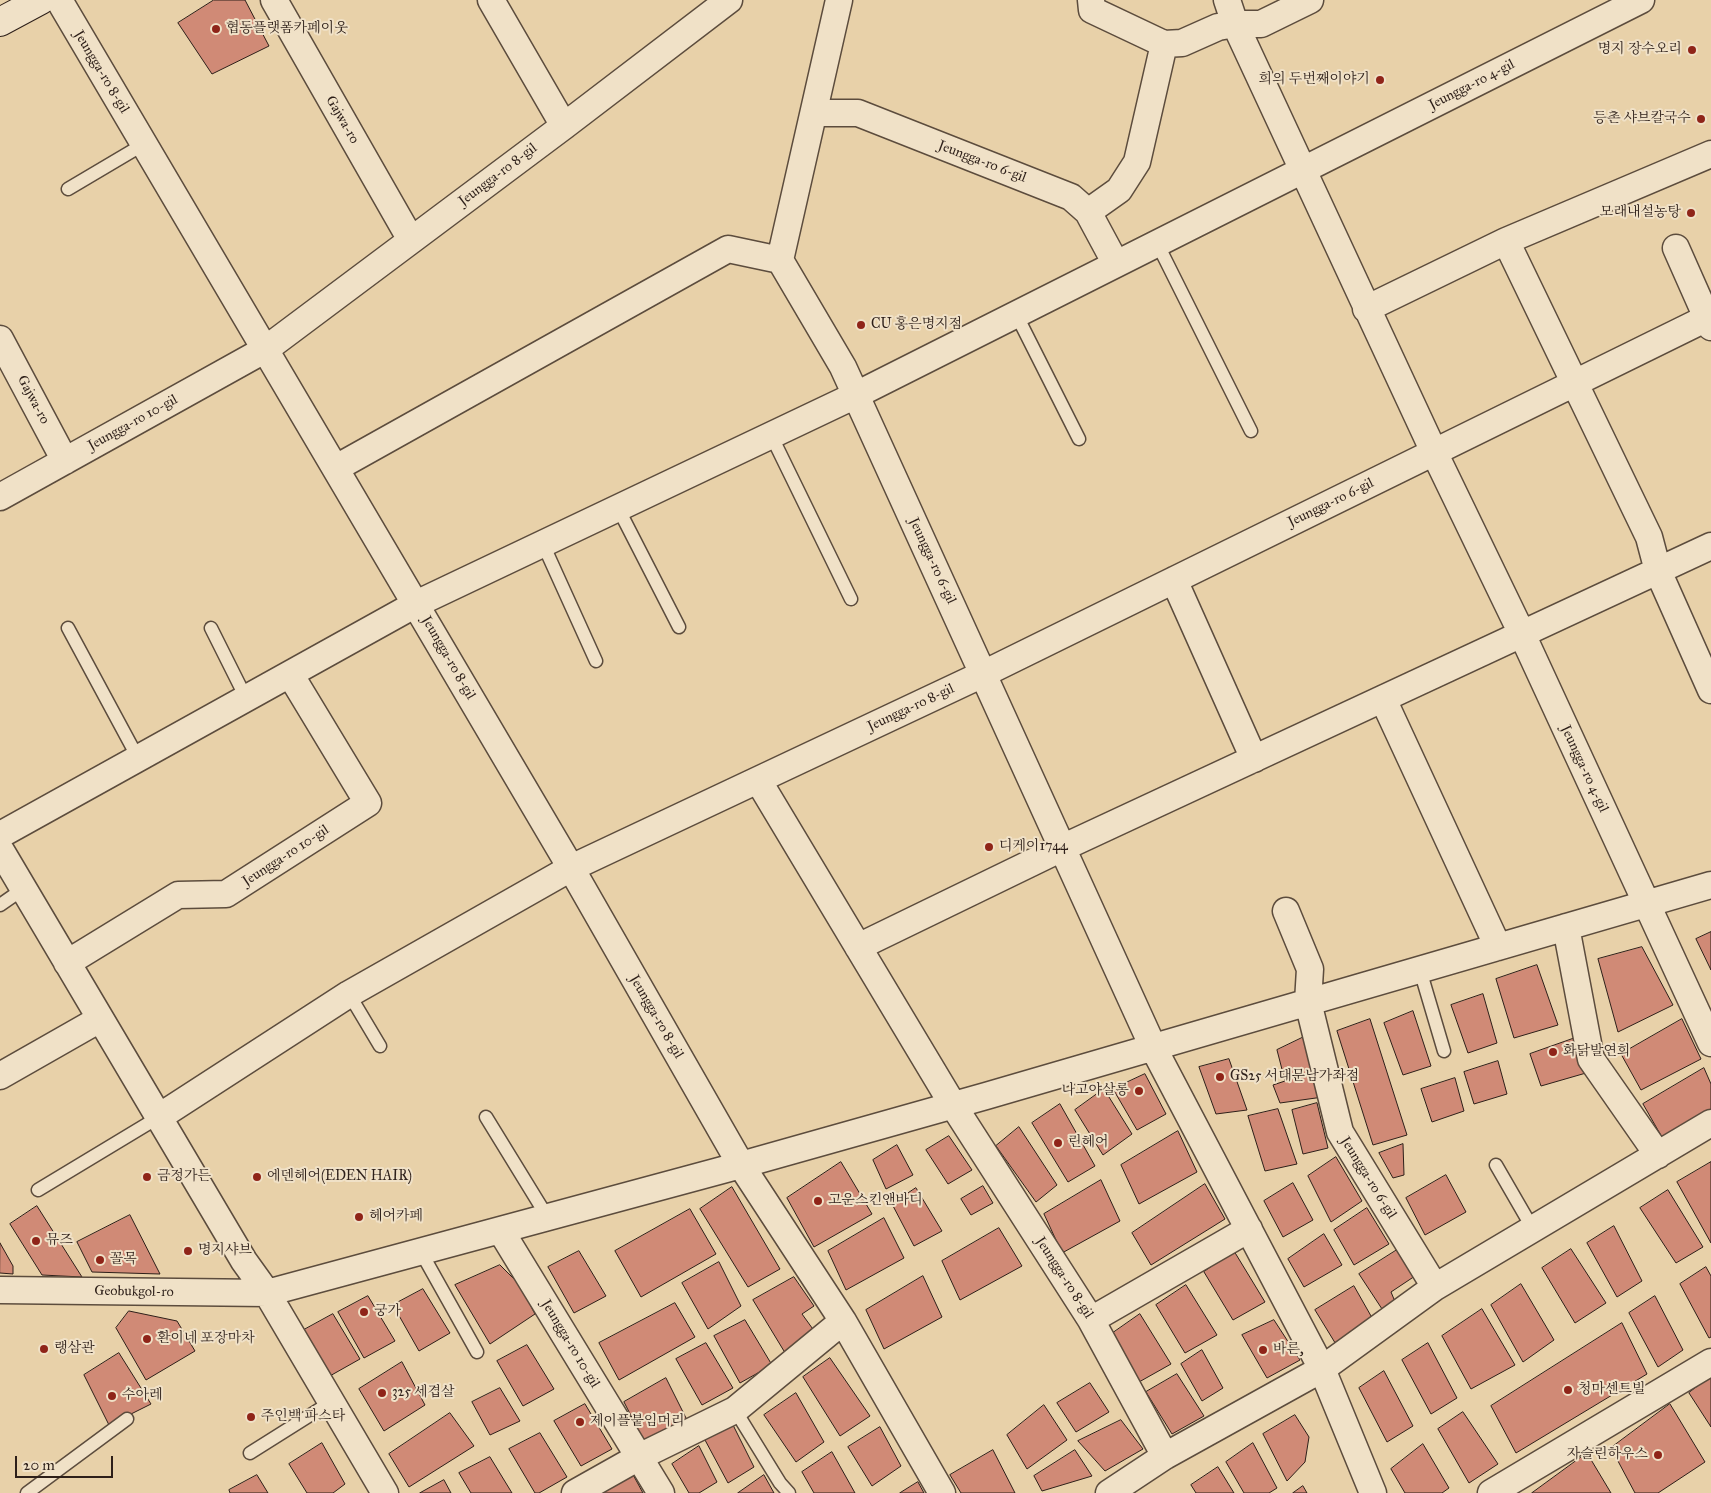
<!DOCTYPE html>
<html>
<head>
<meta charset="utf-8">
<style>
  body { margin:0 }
  #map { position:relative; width:1711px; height:1493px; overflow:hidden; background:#e8d1a9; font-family:"IM FELL Great Primer",serif }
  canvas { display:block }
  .scale { position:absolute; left:15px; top:1456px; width:98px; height:22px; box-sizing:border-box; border:2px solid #2d1f19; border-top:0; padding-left:6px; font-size:15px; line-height:18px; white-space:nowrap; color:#2d1f19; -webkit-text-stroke:4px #f0e1c7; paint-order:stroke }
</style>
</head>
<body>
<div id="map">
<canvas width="1711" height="1493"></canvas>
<div class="scale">20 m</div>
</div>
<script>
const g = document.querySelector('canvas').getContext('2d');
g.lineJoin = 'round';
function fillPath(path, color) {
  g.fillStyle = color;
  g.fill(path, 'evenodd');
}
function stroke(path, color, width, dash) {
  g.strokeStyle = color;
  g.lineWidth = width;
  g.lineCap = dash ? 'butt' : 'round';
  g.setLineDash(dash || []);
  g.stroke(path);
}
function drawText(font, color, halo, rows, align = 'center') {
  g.font = font + ' "IM FELL Great Primer","Noto Serif KR",serif';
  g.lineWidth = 4;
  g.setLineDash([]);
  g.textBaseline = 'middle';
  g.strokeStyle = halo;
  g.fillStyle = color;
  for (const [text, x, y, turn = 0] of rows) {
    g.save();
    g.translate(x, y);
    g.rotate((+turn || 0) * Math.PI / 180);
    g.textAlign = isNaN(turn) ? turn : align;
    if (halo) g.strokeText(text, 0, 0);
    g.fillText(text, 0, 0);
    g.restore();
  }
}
const building = new Path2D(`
  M214 0H245L269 46 212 74 178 23Z
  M1711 932V970L1696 939Z
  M1642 947 1673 1005 1618 1032 1598 959Z
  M1537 965 1558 1025 1514 1038 1496 979Z
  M1483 994 1497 1043 1468 1053 1451 1005Z
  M1413 1011 1431 1066 1403 1075 1384 1023Z
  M1370 1019 1407 1135 1373 1145 1337 1031Z
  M1682 1019 1701 1059 1641 1090 1621 1054Z
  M1306 1036 1323 1097 1280 1103 1273 1085 1285 1081 1277 1050Z
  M1578 1037 1586 1073 1541 1086 1530 1054Z
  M1229 1059 1247 1110 1216 1114 1199 1067Z
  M1498 1061 1507 1094 1474 1104 1464 1072Z
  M1704 1068 1711 1084V1111L1663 1139 1643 1104Z
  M1145 1074 1166 1114 1137 1130 1113 1089Z
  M1455 1078 1464 1111 1432 1122 1421 1089Z
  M1104 1089 1132 1134 1103 1155 1075 1110Z
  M1317 1103 1328 1148 1303 1154 1292 1110Z
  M1060 1104 1095 1166 1068 1182 1032 1123Z
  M1278 1109 1297 1164 1265 1171 1248 1116Z
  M1019 1127 1057 1185 1036 1202 996 1146Z
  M1178 1131 1197 1172 1139 1204 1121 1165Z
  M949 1136 972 1170 948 1184 926 1150Z
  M1403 1144 1404 1175 1393 1178 1379 1153Z
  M897 1145 913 1175 886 1189 873 1160Z
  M1336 1157 1362 1201 1331 1222 1308 1176Z
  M841 1162 872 1214 814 1247 787 1198Z
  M1711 1162V1243L1677 1182Z
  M1446 1175 1466 1212 1425 1235 1406 1198Z
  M1101 1180 1120 1221 1062 1253 1044 1214Z
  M1293 1183 1313 1220 1283 1237 1264 1201Z
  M1205 1184 1225 1219 1151 1265 1132 1233Z
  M983 1186 993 1203 971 1215 961 1199Z
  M732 1187 780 1269 748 1287 700 1209Z
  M916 1188 942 1231 914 1246 892 1204Z
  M1668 1190 1703 1247 1676 1263 1640 1208Z
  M37 1206 82 1277 42 1275 10 1224Z
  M1367 1208 1389 1244 1354 1265 1334 1230Z
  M690 1209 716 1254 641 1297 615 1251Z
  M130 1215 160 1274 92 1272 77 1242Z
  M884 1218 904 1258 846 1290 828 1251Z
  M1614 1226 1642 1281 1617 1297 1587 1243Z
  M999 1228 1022 1266 960 1300 942 1261Z
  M1324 1234 1342 1265 1304 1287 1288 1259Z
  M0 1243 13 1266V1274L0 1273Z
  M1571 1249 1606 1303 1575 1323 1542 1268Z
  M1397 1250 1415 1276 1391 1292 1396 1304 1384 1312 1359 1274Z
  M579 1251 606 1296 574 1313 548 1267Z
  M1234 1251 1265 1302 1233 1320 1204 1272Z
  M719 1262 741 1306 708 1329 682 1283Z
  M500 1265 520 1285 535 1314 490 1344 455 1285Z
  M1706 1267 1711 1276V1337L1709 1338 1680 1284Z
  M923 1276 942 1317 884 1349 866 1310Z
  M794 1277 814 1306 802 1314 815 1332 787 1356 753 1300Z
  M1521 1284 1554 1340 1523 1362 1491 1305Z
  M1186 1285 1217 1335 1185 1353 1156 1305Z
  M1354 1286 1375 1323 1337 1346 1315 1310Z
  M423 1289 450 1333 419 1351 393 1305Z
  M368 1296 395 1341 364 1358 338 1312Z
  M1655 1296 1683 1350 1658 1367 1629 1313Z
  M675 1303 695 1337 619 1380 599 1343Z
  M1482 1309 1515 1365 1471 1389 1442 1336Z
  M129 1311 177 1321 195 1351 146 1380 116 1328Z
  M333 1314 360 1359 328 1377 302 1331Z
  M1140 1314 1171 1364 1139 1382 1110 1335Z
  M745 1320 772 1365 740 1383 714 1336Z
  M1274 1320 1300 1360 1267 1378 1242 1335Z
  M1622 1323 1647 1374 1516 1453 1491 1406Z
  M706 1343 733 1388 702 1405 676 1359Z
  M1428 1343 1457 1398 1431 1414 1402 1360Z
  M527 1345 554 1389 523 1406 497 1361Z
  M1202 1350 1223 1388 1202 1401 1181 1364Z
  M119 1353 151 1404 109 1425 84 1375Z
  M830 1358 870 1416 840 1436 803 1377Z
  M402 1362 425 1405 384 1431 359 1389Z
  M1384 1371 1413 1426 1387 1442 1359 1388Z
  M1177 1374 1204 1416 1172 1434 1146 1392Z
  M1711 1376V1427L1689 1393Z
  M666 1378 687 1420 645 1443 624 1402Z
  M1090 1383 1109 1412 1076 1432 1057 1403Z
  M500 1388 520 1421 490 1435 472 1402Z
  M796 1393 824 1442 796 1462 764 1415Z
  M585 1404 612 1449 581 1466 554 1421Z
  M1670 1404 1705 1462 1658 1493H1635L1611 1448Z
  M1044 1405 1067 1440 1027 1469 1007 1435Z
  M1463 1412 1498 1464 1469 1483 1438 1429Z
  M450 1413 474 1446 409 1487 389 1454Z
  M1295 1415 1309 1437 1305 1462 1287 1481 1263 1434Z
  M1121 1420 1143 1449 1105 1471 1078 1441Z
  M732 1423 754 1467 728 1483 705 1440Z
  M880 1427 901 1466 872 1486 848 1447Z
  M540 1433 567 1477 539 1493H535L509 1449Z
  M322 1443 345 1484 333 1493H307L289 1464Z
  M1253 1443 1277 1488 1269 1493H1244L1226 1462Z
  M1423 1444 1449 1488 1442 1493H1405L1391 1469Z
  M699 1446 717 1482 699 1493H689L672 1464Z
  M993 1450 1015 1493H961L950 1475Z
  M1075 1450 1092 1476 1042 1491 1034 1476Z
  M832 1452 855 1493H814L802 1472Z
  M1587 1453 1611 1493H1532Z
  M490 1457 512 1493H471L459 1473Z
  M1218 1467 1234 1493H1196L1191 1485Z
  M631 1471 643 1493H599Z
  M257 1475 268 1493H230L229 1490Z
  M764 1475 774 1493H738Z
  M444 1480 451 1493H420Z
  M918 1482 924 1493H900Z
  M1303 1486 1307 1493H1293Z`);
const service = new Path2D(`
  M68 189 144 144
  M1157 243 1251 431
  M1016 314 1079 439
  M771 435 851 599
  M618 508 679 627
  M543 544 596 661
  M68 628 138 758
  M211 628 246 698
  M0 905 23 889
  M1420 970 1444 1051
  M349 994 380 1046
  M486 1117 548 1218
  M1496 1165 1533 1229
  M38 1190 159 1117
  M421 1252 477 1352
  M735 1410 780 1483 789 1493
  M250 1453 331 1402
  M27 1493 127 1419`);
const minor = new Path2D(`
  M59 0 571 868 741 1165 843 1321 942 1493
  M274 0 411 240
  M491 0 564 126
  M839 0 780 260 843 367 1153 1047 1322 1369 1373 1493
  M1091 0 1092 10 1164 44 1182 43 1218 27 1235 24H1261L1310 0
  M1227 0 1235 24 1434 452 1522 634 1711 1043
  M814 113H858L1071 197 1088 212 1116 264
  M1088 212 1119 190 1137 162 1164 44
  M1506 241 1649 537 1658 571 1711 690
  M1676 248 1711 327
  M1366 309 1506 241 1711 154
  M0 339 65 461
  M336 468 728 249 780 260
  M0 497 266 349 564 126 729 0
  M1174 580 1254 759
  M1383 699 1498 947
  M758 780 953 1105 1091 1320 1165 1456
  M0 835 416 604 856 395 1641 0
  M0 849 244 1261 267 1293 385 1493
  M1286 911 1310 969 1308 1002 1340 1132 1435 1287
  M1566 927 1591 1059 1658 1155
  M858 947 1062 848 1711 546
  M67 963 178 895 226 894 368 803 290 674
  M0 1076 100 1019
  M159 1117 349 994 571 868 983 674 1707 318
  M501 1231 661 1493
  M0 1290 267 1293 741 1165 986 1096 1711 885
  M1091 1320 1249 1229
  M575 1493 639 1457 735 1410 843 1321
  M1109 1493 1165 1456 1322 1369 1435 1287 1711 1123
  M1491 1493 1711 1362`);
const secondary = new Path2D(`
  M0 22 41 0`);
const markers = [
  [216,29,5,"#8f2418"],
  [1692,50,5,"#8f2418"],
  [1380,80,5,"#8f2418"],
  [1701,119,5,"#8f2418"],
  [1691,213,5,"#8f2418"],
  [861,325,5,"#8f2418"],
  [989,847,5,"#8f2418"],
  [1553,1052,5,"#8f2418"],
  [1220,1077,5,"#8f2418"],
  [1139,1091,5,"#8f2418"],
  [1058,1143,5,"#8f2418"],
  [147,1177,5,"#8f2418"],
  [257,1177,5,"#8f2418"],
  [818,1201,5,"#8f2418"],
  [359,1217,5,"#8f2418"],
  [36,1241,5,"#8f2418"],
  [188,1251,5,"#8f2418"],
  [100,1260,5,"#8f2418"],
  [364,1312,5,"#8f2418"],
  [147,1339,5,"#8f2418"],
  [44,1349,5,"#8f2418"],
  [1263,1350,5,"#8f2418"],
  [1568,1390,5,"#8f2418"],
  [382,1393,5,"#8f2418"],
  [112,1396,5,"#8f2418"],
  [251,1417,5,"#8f2418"],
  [580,1422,5,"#8f2418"],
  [1658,1455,5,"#8f2418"]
];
const poiNames = [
  ["협동플랫폼카페이웃",226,29],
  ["명지 장수오리",1682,50,"right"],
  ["희의 두번째이야기",1370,80,"right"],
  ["등촌 샤브칼국수",1691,119,"right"],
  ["모래내설농탕",1681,213,"right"],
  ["CU 홍은명지점",871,325],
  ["디케이1744",999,847],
  ["화닭발연희",1563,1052],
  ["GS25 서대문남가좌점",1230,1077],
  ["나고야살롱",1129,1091,"right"],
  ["린헤어",1068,1143],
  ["금정가든",157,1177],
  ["에덴헤어(EDEN HAIR)",267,1177],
  ["고운스킨앤바디",828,1201],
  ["헤어카페",369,1217],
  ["뮤즈",46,1241],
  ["명지샤브",198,1251],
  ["꼴목",110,1260],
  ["궁가",374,1312],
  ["환이네 포장마차",157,1339],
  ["랭삼관",54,1349],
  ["바른,",1273,1350],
  ["청마센트빌",1578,1390],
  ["325 세겹살",392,1393],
  ["수아레",122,1396],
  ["주인백 파스타",261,1417],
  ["제이플붙임머리",590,1422],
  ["자슬린하우스",1648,1455,"right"]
];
const streetNames = [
  ["Jeungga-ro 8-gil",101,72,59],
  ["Jeungga-ro 4-gil",1472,85,-27],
  ["Gajwa-ro",342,120,60],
  ["Jeungga-ro 6-gil",982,162,21],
  ["Jeungga-ro 8-gil",498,175,-37],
  ["Gajwa-ro",33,400,62],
  ["Jeungga-ro 10-gil",133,423,-29],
  ["Jeungga-ro 6-gil",1331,503,-26],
  ["Jeungga-ro 6-gil",932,561,65],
  ["Jeungga-ro 8-gil",448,658,60],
  ["Jeungga-ro 8-gil",911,708,-25],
  ["Jeungga-ro 4-gil",1584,769,65],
  ["Jeungga-ro 10-gil",286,856,-33],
  ["Jeungga-ro 8-gil",656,1017,60],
  ["Jeungga-ro 6-gil",1368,1178,58],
  ["Jeungga-ro 8-gil",1064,1278,57],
  ["Geobukgol-ro",134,1292,1],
  ["Jeungga-ro 10-gil",570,1344,59]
];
fillPath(building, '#d08a76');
stroke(building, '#2d1f19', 1);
stroke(service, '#5c4c3d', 15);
stroke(minor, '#5c4c3d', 29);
stroke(secondary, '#2d1f19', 30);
stroke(service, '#f0e1c7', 12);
stroke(minor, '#f0e1c7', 26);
stroke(secondary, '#f0e1c7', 28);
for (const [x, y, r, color] of markers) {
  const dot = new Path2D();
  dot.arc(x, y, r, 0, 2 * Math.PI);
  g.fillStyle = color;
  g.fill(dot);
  stroke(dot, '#f0e1c7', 2);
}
drawText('14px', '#2d1f19', '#f0e1c7', poiNames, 'left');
drawText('14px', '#2d1f19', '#f0e1c7', streetNames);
</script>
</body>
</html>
